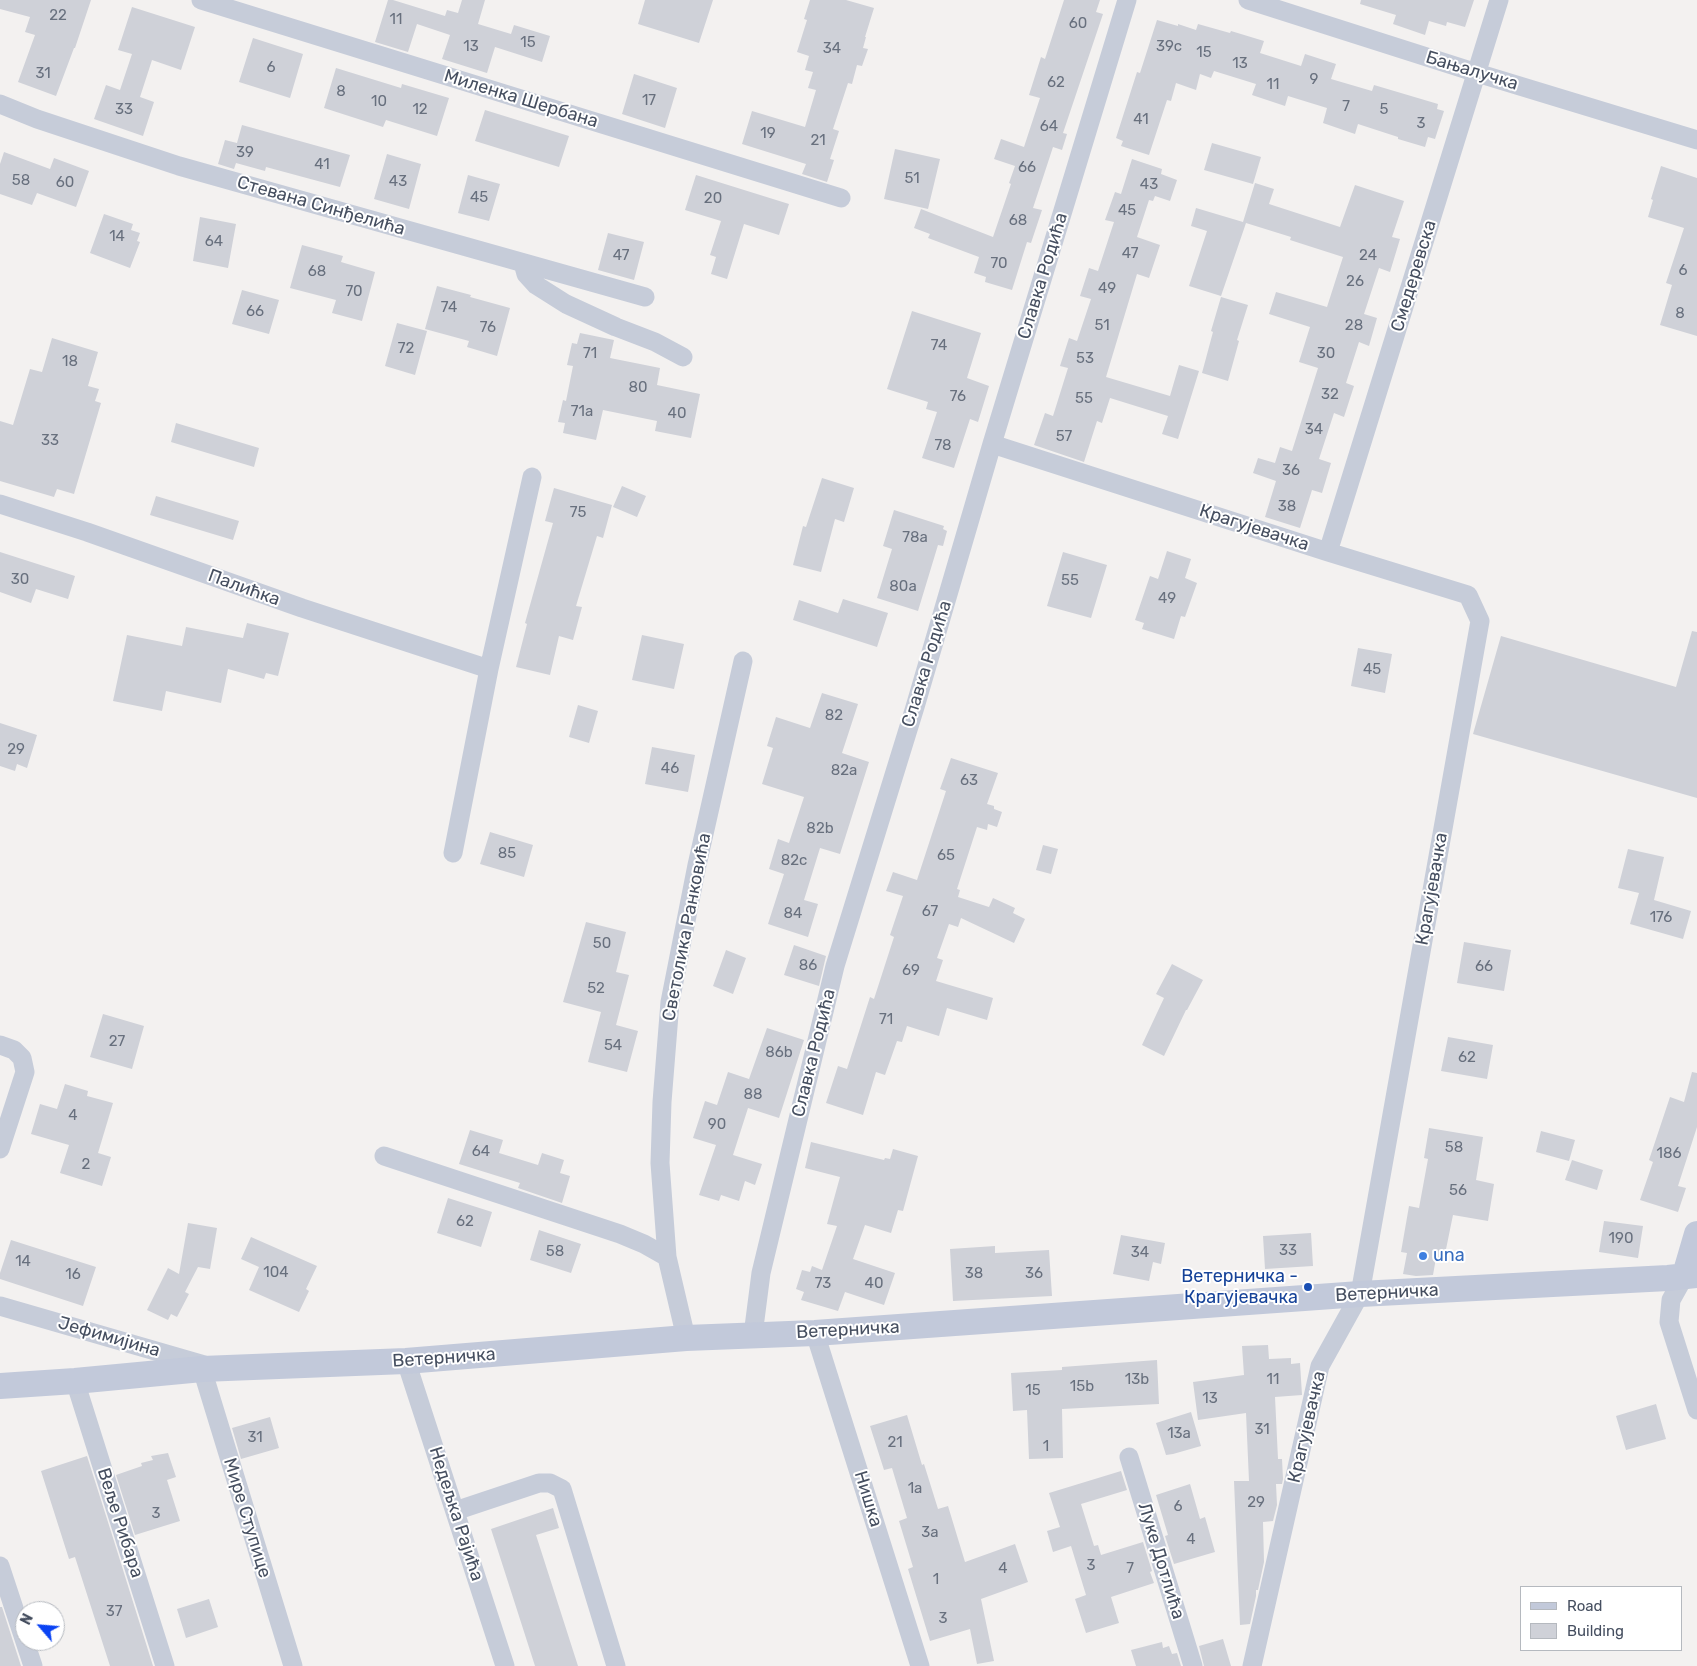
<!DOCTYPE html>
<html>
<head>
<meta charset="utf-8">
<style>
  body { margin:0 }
  #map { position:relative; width:1697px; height:1666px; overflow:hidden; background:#f3f1f0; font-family:Rubik,sans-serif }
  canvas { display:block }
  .legend { position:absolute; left:1520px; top:1586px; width:162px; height:65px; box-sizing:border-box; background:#fff; border:1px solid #b5b9bf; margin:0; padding:6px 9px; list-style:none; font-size:15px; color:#464f60 }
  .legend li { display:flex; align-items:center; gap:10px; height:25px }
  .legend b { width:25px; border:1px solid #b5b9bf }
  .north { position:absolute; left:15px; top:1601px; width:50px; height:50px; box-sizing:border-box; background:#fff; border:1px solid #b5b9bf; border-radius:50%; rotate:297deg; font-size:14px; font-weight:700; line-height:20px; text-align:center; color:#464f60 }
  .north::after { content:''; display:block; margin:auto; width:18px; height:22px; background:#0a43f3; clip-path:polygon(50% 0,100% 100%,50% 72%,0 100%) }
</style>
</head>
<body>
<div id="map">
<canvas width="1697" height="1666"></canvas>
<ul class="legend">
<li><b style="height:6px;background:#c2c9da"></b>Road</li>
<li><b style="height:14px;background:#cfd1d8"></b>Building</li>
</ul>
<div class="north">N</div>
</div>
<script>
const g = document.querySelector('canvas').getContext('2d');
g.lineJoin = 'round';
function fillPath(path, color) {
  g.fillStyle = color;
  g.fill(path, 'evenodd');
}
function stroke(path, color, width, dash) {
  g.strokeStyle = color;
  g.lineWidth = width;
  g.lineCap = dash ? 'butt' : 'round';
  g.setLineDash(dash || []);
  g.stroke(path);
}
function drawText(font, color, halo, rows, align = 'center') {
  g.font = font + ' Rubik,sans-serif';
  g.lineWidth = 4;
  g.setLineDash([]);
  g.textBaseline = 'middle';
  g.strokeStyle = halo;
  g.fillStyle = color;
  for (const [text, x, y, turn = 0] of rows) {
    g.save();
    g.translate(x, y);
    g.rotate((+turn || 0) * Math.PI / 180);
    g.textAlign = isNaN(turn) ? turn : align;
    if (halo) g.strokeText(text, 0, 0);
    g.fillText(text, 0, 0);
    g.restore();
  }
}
const building = new Path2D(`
  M0 0H91L75 48H74L56 96 18 82 35 35 25 32 30 17 0 9Z
  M388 0H393L445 16 447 10 458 13 462 0H485L478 24 511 34 514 25 550 36 542 62 495 47 487 73 442 59 450 35 417 24 408 52 375 42Z
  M645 0H713L699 43 638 24Z
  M810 0H846L874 8 865 37H866L863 48 868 49 862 66 857 65 852 84 848 83 833 129 839 131 830 159 834 160 827 182 802 174 806 164 742 144 752 111 805 127 816 90 808 88 813 72 805 70 809 56 797 52 807 20 804 19Z
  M1064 0H1100L1096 12 1103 14 1063 133 1067 134 1062 150 1053 147 1033 208 1042 210 1031 243 1027 242 1012 290 985 282 986 277 974 273 979 257 928 238 930 234 914 228 921 209 993 237 1011 184 1009 183 1015 166 994 159 1001 139 1024 147 1040 98 1029 95 1041 57 1045 59Z
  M1361 0H1474L1465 27 1447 22 1446 26 1429 21 1425 35 1393 24 1396 15 1360 4Z
  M132 7 195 27 181 70 152 60 140 97 154 102 143 136 94 119 106 85 120 90 132 54 118 50Z
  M1157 20 1178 26V24L1196 30 1198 24 1230 33 1231 31 1264 41 1260 53 1301 66 1305 54 1336 64 1331 79 1372 91 1374 85 1438 104 1437 109 1444 111 1435 139 1428 137 1425 147 1398 139V137L1358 124 1355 134 1323 123 1327 108 1288 96 1285 106 1252 95 1256 84 1214 71 1211 78 1200 74 1196 90 1176 83 1171 101 1167 100 1149 155 1121 146 1123 141 1116 138 1137 72 1140 73Z
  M253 38 303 54 290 98 239 82Z
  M336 68 401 88 402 84 449 98 437 136 386 120 383 127 324 108Z
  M634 74 677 88 665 128 622 114Z
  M485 110 569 136 559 167 475 141Z
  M242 125 350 155 340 187 266 167 265 171 236 163 234 169 218 164 225 140 237 143Z
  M1212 143 1261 157 1253 184 1204 170Z
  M895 149 940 159 928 209 884 199Z
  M4 152 50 169 54 158 89 171 76 207 37 193 32 205 0 194V164Z
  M387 154 421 164 409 209 374 199Z
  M1132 159 1162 169 1161 174 1177 180 1170 201 1155 196 1153 201 1149 200 1137 237 1160 245 1149 278 1137 274 1106 377 1170 396 1179 365 1199 371 1178 439 1162 434 1168 416 1110 398 1102 423 1097 421 1084 462 1034 445 1045 413 1053 416 1068 368 1060 366 1069 338 1077 341 1091 299 1080 296 1089 268 1098 271 1114 222 1105 220 1115 192 1121 194Z
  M1661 166 1697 178V336L1660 325 1672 285 1666 283 1684 228 1648 217 1653 200 1651 199Z
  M468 175 500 184 489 221 458 213Z
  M696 175 789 204 779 235 744 224 727 279 711 274 716 257 710 255 721 221 685 210Z
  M1255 183 1274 189 1269 204 1340 227 1355 185 1404 201 1392 237 1400 239 1390 272 1379 268 1364 314 1377 318 1369 346 1359 342 1346 383 1354 386 1344 417 1334 413 1319 459 1331 463 1322 493 1312 490 1300 528 1265 517 1276 481 1253 473 1258 458 1275 463 1280 447 1292 451 1318 368 1299 362 1310 327 1269 314 1276 292 1327 307 1343 257 1290 240 1291 237 1246 223 1221 296 1189 286 1207 231 1191 226 1196 208 1243 222Z
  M104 214 133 224 131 230 140 233 137 241 140 242 130 268 90 253Z
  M200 217 236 224 228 268 193 261Z
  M608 233 644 242 634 280 598 270Z
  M302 245 343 256 341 262 375 272 362 321 332 313 336 300 290 288Z
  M437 286 471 295 470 297 510 308 497 356 467 347 469 341 425 329Z
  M242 290 279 300 269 334 232 324Z
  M1221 297 1248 305 1237 340 1239 341 1228 381 1202 373 1213 332 1211 331Z
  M912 311 981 333 967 378 989 386 978 422 970 419 954 468 922 458 937 412 926 409 928 402 887 389Z
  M397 323 427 331 415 375 385 366Z
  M580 333 614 340 610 358 660 368 657 385 700 394 691 438 655 431 657 421 603 410 596 440 563 433 565 423 558 422 563 400 566 401 573 366 567 365 572 343 577 344Z
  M52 338 98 352 88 386 99 389 95 401 101 403 74 494 57 489 54 497 0 481V421L13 425 30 369 42 372Z
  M176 423 259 448 254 467 171 442Z
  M822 478 854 488 844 522 835 519 821 572 793 565 803 526 806 527Z
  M622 486 646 496 637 517 613 507Z
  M554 488 612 505 603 538 597 536 576 606 582 607 573 640 559 636 550 675 516 667 527 624 525 623 553 523 545 521Z
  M156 496 239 521 233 540 150 515Z
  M894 510 944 526 943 529 947 531 943 546 938 545 918 611 877 598 892 549 883 546Z
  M1167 551 1191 559 1185 578 1197 583 1185 617 1181 616 1174 639 1142 629 1144 623 1135 620 1150 576 1158 579Z
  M0 552 75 576 68 599 36 589 31 603 0 592Z
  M1063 552 1107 565 1091 618 1047 606Z
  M843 599 888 613 877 647 793 620 799 600 838 613Z
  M247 623 289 633 278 676 266 673 264 679 228 669 221 703 166 691 162 711 113 701 127 635 182 646 186 627 243 638Z
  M1692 631 1697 632V798L1473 734 1501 636 1676 687Z
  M642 635 684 644 674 689 632 680Z
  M1358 648 1392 654 1385 693 1351 686Z
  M822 693 858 704 842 753 869 762 840 854 820 848 804 900 818 904 808 937 768 924 784 874 769 869 778 839 789 843 804 797 762 784 773 748 767 746 776 717 810 728Z
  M578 705 598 711 589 743 569 737Z
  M0 723 37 735 27 768 17 764 15 771 0 766Z
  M652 747 695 755 688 792 645 784Z
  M951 758 998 773 987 804 994 806V809L1002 812 997 827 988 824 987 830 977 827 957 889 960 890 958 897 989 907 993 898 1015 908 1013 913 1025 919 1014 943 961 918 958 927 949 924 937 958 943 960 936 981 993 998 987 1020 947 1008 939 1036 907 1026 902 1042 897 1041 885 1075 876 1072 863 1115 826 1103 838 1066 847 1069 870 997 874 999 894 937 890 935 903 896 886 891 893 872 917 880 946 791 940 789Z
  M490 832 533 845 524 877 480 864Z
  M1043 845 1058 849 1051 874 1036 870Z
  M1628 849 1664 857 1654 900 1691 911 1683 939 1630 924 1639 893 1618 888Z
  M586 922 626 932 616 972 629 975 616 1025 638 1031 627 1072 588 1062 601 1012 563 1002Z
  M1464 942 1511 950 1504 991 1457 983Z
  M794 945 826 956 819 986 784 975Z
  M726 950 746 958 733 994 713 986Z
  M1172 964 1203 980 1187 1010H1186L1164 1056 1142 1045 1164 998 1156 994Z
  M103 1014 144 1026 132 1069 90 1057Z
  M767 1028 804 1040 779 1118 748 1108 733 1155 762 1164 755 1185 745 1181 739 1201 721 1195 719 1201 699 1195 716 1145 693 1138 705 1101 717 1105 728 1072 749 1079Z
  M1448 1037 1493 1045 1487 1079 1441 1071Z
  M1692 1072 1697 1073V1127L1678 1186 1686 1188 1678 1212 1640 1200 1653 1162 1649 1160 1670 1097 1684 1102Z
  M65 1084 88 1091 87 1096 113 1103 98 1153 111 1157 102 1186 60 1173 69 1145 31 1134 40 1104 57 1109Z
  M1429 1128 1483 1137 1476 1180 1494 1184 1488 1221 1453 1215 1444 1259 1436 1258 1433 1275 1416 1276 1403 1274 1407 1253 1401 1252 1409 1206 1419 1208 1428 1159 1424 1158Z
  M470 1130 503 1140 499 1153 538 1165 542 1153 564 1160 560 1173 570 1176 562 1203 518 1188 520 1183 459 1164Z
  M1541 1131 1575 1140 1569 1161 1536 1152Z
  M811 1142 884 1160 885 1158 890 1159 893 1149 918 1156 903 1211 898 1210 891 1233 865 1225 853 1259 895 1273 884 1305 845 1292 838 1311 801 1300 804 1292 796 1289 802 1270 810 1272 812 1266 822 1270 837 1226 827 1224 840 1177 805 1168Z
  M1572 1160 1603 1170 1597 1190 1565 1180Z
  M448 1198 492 1212 481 1247 437 1233Z
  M1604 1221 1643 1226 1638 1258 1599 1252Z
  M188 1223 217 1228 210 1269 198 1267 185 1292 189 1294 177 1317 171 1314 168 1320 147 1310 168 1268 179 1274Z
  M539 1230 581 1244 571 1273 530 1260Z
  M1311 1233 1313 1266 1265 1269 1263 1236Z
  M1121 1235 1165 1243 1161 1264 1153 1262 1149 1281 1113 1274Z
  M251 1237 317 1266 306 1289 309 1291 299 1312 249 1290 259 1267 241 1259Z
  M11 1240 96 1267 83 1306 0 1279V1273Z
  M995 1246V1253L1049 1250 1052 1296 953 1301 950 1249Z
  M1268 1345 1269 1359 1291 1358V1364L1300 1363 1302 1395 1275 1397 1278 1459H1282L1283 1479 1282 1484H1276L1277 1505 1273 1521 1263 1522 1264 1562 1258 1590H1256V1596L1250 1624 1240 1625 1234 1481H1249L1246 1413 1198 1420 1193 1382 1244 1375 1242 1346Z
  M1157 1360 1159 1404 1062 1409 1063 1458 1029 1459 1027 1410 1013 1411 1011 1373 1062 1370V1367Z
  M1656 1404 1666 1439 1626 1450 1616 1416Z
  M1191 1412 1201 1446 1173 1454 1166 1455 1156 1423Z
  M907 1415 922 1465 924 1464 938 1509 948 1506 965 1562 1015 1544 1028 1582 981 1599 994 1661 977 1664 970 1629 930 1641 908 1569 913 1567 899 1521 907 1518 892 1468 884 1470 870 1426Z
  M270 1417 279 1448 241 1459 232 1428Z
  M168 1453 176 1477 167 1480 180 1521 135 1535 116 1475 142 1466 141 1463 153 1460 151 1456Z
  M87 1456 114 1541 153 1666H110L75 1557 69 1559 41 1471Z
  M1121 1471 1127 1490 1081 1504 1094 1546 1098 1545 1101 1555 1143 1542 1152 1571 1150 1572 1154 1583 1111 1597 1119 1623 1086 1633 1075 1599 1086 1595 1071 1546 1053 1552 1047 1531 1060 1527 1049 1493Z
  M1190 1484 1200 1519 1205 1517 1215 1552 1174 1564 1165 1536 1168 1535 1156 1495Z
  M553 1508 559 1528 536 1535 578 1666H535L491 1529Z
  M209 1599 218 1627 186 1638 177 1609Z
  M0 1607H2L21 1666H0Z
  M1223 1639 1231 1666H1204L1199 1646Z
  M1162 1642 1163 1648 1169 1646 1172 1654 1177 1653 1181 1666H1136L1131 1650Z`);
const street = new Path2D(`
  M201 0 841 198
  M1248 0 1477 73 1697 140
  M0 104 37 119 179 166 645 297
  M523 263 526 274 536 285 566 304 616 327 655 342 683 357
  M992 444 1328 552 1468 595 1480 621 1360 1294 1320 1366 1252 1666
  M0 504 87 532 302 608 489 669
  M1328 552 1499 0
  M453 853 489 669 532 477
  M0 1045 14 1050 22 1058 25 1072 0 1149
  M384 1156 620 1234 644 1244 667 1257
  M1685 1275 1671 1300 1669 1322 1697 1410
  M0 1306 204 1365
  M815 1333 920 1666
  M753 1335 761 1273 835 966 915 707 992 444 1127 0
  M686 1338 667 1257 660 1163 662 1102 670 1002 697 865 743 661
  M406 1361 505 1666
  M202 1369 293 1666
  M75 1381 165 1666
  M1129 1457 1193 1666
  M455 1511 539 1483H550L562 1489 616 1666
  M0 1566 33 1666`);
const secondary = new Path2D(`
  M1685 1275 1697 1234
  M0 1386 75 1381 202 1369 406 1361 686 1338 815 1333 1360 1294 1668 1278 1697 1275`);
const markers = [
  [1423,1256,5,"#3f7fe0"],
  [1308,1287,5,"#1a4fb4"]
];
const numberNames = [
  ["22",58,16],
  ["11",396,20],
  ["60",1078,24],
  ["15",528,43],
  ["13",471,47],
  ["39c",1169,47],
  ["34",832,49],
  ["15",1204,53],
  ["13",1240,64],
  ["6",271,68],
  ["31",43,74],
  ["9",1314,80],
  ["62",1056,83],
  ["11",1273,85],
  ["8",341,92],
  ["17",649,101],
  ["10",379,102],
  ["7",1346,107],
  ["33",124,110],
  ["12",420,110],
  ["5",1384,110],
  ["41",1141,120],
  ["3",1421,124],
  ["64",1049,127],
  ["19",768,134],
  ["21",818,141],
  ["39",245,153],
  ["41",322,165],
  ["66",1027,168],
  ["51",912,179],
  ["58",21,181],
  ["43",398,182],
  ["60",65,183],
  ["43",1149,185],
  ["45",479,198],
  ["20",713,199],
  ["45",1127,211],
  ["68",1018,221],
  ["14",117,237],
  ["64",214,242],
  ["47",1130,254],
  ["47",621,256],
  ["24",1368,256],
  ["70",999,264],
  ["6",1683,271],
  ["68",317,272],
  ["26",1355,282],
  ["49",1107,289],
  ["70",354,292],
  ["74",449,308],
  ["66",255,312],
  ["8",1680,314],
  ["51",1102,326],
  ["28",1354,326],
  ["76",488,328],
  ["74",939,346],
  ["72",406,349],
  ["71",590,354],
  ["30",1326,354],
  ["53",1085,359],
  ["18",70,362],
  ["80",638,388],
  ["32",1330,395],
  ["76",958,397],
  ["55",1084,399],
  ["71a",582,412],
  ["40",677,414],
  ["34",1314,430],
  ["57",1064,437],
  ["33",50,441],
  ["78",943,446],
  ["36",1291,471],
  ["38",1287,507],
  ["75",578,513],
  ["78a",915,538],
  ["30",20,580],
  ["55",1070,581],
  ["80a",903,587],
  ["49",1167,599],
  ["45",1372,670],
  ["82",834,716],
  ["29",16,750],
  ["46",670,769],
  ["82a",844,771],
  ["63",969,781],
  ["82b",820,829],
  ["85",507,854],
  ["65",946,856],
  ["82c",794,861],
  ["67",930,912],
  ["84",793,914],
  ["176",1661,918],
  ["50",602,944],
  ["86",808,966],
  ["66",1484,967],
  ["69",911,971],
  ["52",596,989],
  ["71",886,1020],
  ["27",117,1042],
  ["54",613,1046],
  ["86b",779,1053],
  ["62",1467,1058],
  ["88",753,1095],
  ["4",73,1116],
  ["90",717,1125],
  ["58",1454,1148],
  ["64",481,1152],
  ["186",1669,1154],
  ["2",86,1165],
  ["56",1458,1191],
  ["62",465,1222],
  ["190",1621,1239],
  ["33",1288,1251],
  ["58",555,1252],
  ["34",1140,1253],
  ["14",23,1262],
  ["104",276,1273],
  ["38",974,1274],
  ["36",1034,1274],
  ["16",73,1275],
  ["73",823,1284],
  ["40",874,1284],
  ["13b",1137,1380],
  ["11",1273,1380],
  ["15b",1082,1387],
  ["15",1033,1391],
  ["13",1210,1399],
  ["31",1262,1430],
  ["13a",1179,1434],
  ["31",255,1438],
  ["21",895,1443],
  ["1",1046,1447],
  ["1a",915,1489],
  ["29",1256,1503],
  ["6",1178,1507],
  ["3",156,1514],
  ["3a",930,1533],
  ["4",1191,1540],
  ["3",1091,1566],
  ["4",1003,1569],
  ["7",1130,1569],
  ["1",936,1580],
  ["37",114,1612],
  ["3",943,1619]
];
const streetNames = [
  ["Бањалучка",1472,71,17],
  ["Миленка Шербана",521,99,17],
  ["Стевана Синђелића",321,206,16],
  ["Славка Родића",1043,276,-73],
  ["Смедеревска",1414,276,-73],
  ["Крагујевачка",1254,528,18],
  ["Палићка",244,588,20],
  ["Славка Родића",927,664,-73],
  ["Крагујевачка",1432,889,-80],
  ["Светолика Ранковића",687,927,-79],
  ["Славка Родића",814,1053,-76],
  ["Ветерничка",1387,1293,-3],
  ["Ветерничка",848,1330,-3],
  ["Јефимијина",109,1337,16],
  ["Ветерничка",444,1358,-4],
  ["Крагујевачка",1307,1427,-77],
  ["Нишка",868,1499,73],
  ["Недељка Рајића",456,1514,72],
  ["Мире Ступице",247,1518,73],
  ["Веље Рибара",120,1523,72],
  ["Луке Дотлића",1161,1561,73]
];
const shopNames = [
  ["una",1433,1256]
];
const transitNames = [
  ["Ветерничка -",1298,1277],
  ["Крагујевачка",1298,1298]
];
fillPath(building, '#cfd1d8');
stroke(street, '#c6ccd9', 19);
stroke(secondary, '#c2c9da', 26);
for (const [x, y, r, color] of markers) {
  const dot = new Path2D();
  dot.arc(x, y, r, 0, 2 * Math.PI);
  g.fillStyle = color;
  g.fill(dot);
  stroke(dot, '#fff', 2);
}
drawText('15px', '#68707e', null, numberNames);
drawText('18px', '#464f60', '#fff', streetNames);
drawText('18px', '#366cbe', '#fff', shopNames, 'left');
drawText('18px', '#164399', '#fff', transitNames, 'right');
</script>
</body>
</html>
